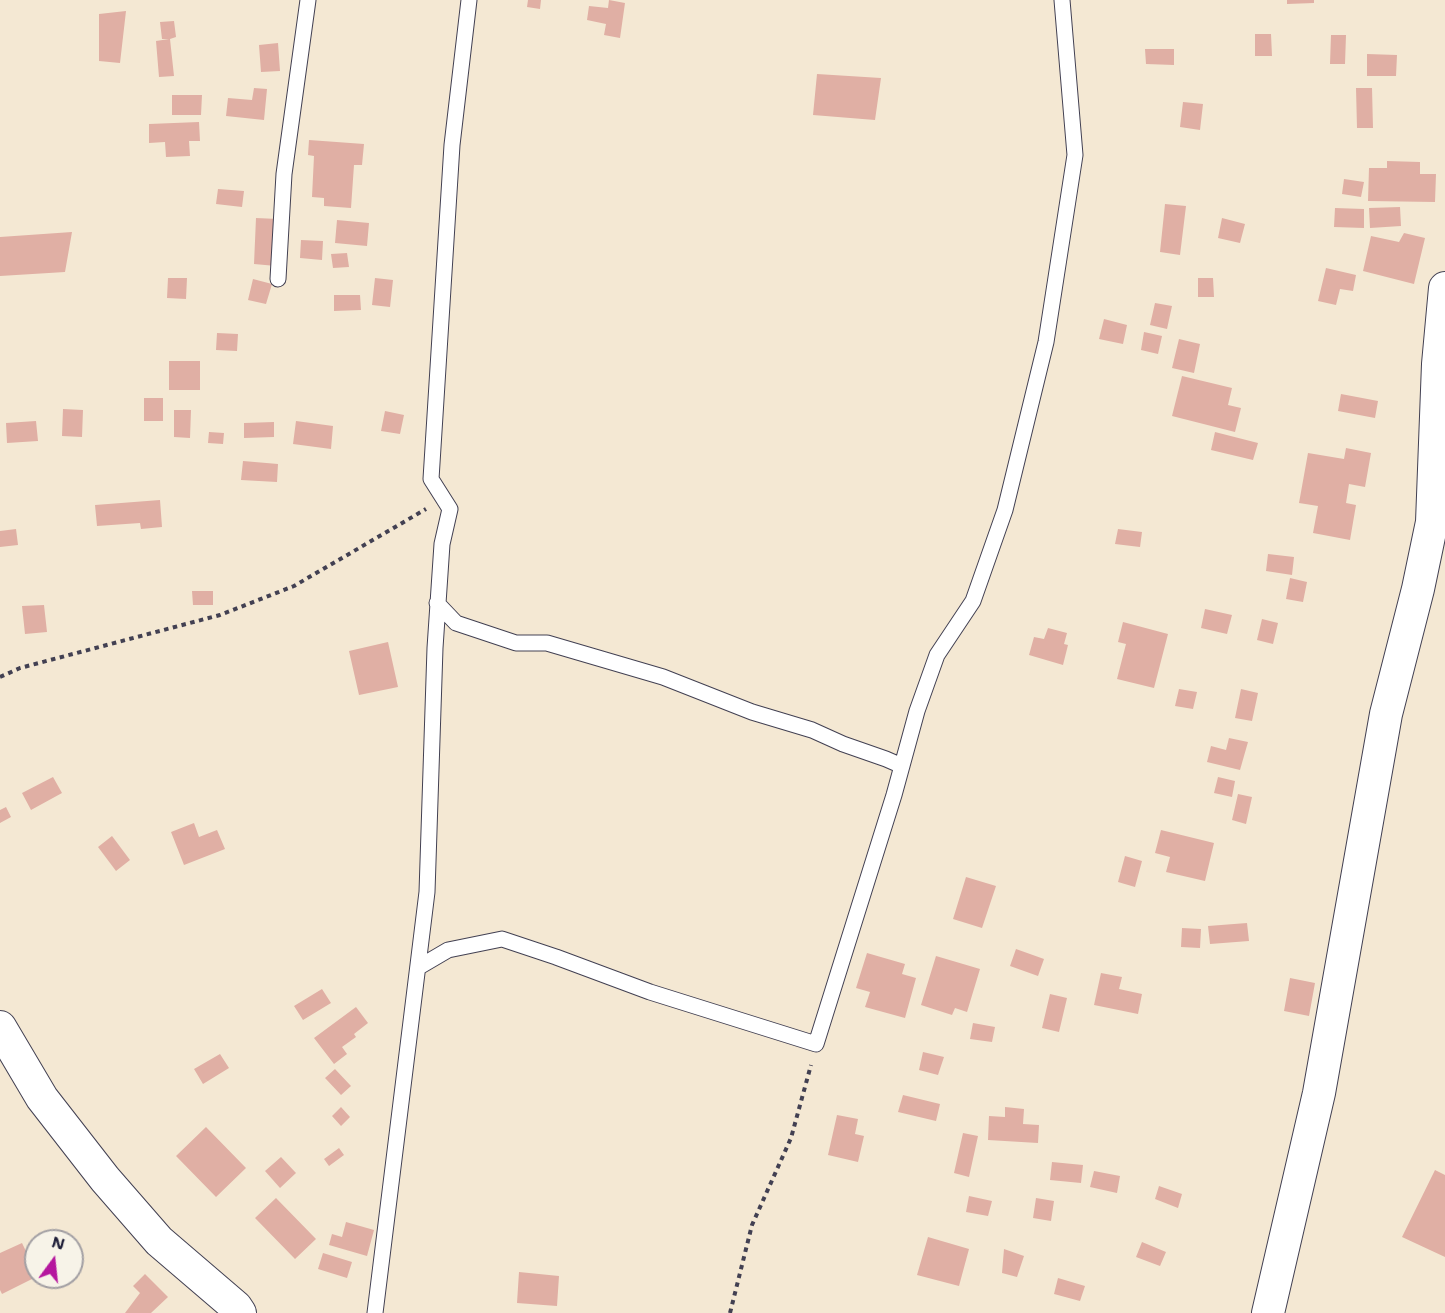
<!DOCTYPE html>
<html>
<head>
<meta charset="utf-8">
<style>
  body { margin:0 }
  #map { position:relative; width:1445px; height:1313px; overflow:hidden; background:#f4e8d3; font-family:"Shantell Sans",sans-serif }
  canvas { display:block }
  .north { position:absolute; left:24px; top:1229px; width:60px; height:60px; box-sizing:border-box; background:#f7f3e8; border:2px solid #a29fa3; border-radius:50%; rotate:15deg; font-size:16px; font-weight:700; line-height:24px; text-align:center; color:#22223b }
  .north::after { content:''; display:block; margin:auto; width:21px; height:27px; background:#b5179e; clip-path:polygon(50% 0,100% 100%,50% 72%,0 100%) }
</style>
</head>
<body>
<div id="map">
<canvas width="1445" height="1313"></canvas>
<div class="north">N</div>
</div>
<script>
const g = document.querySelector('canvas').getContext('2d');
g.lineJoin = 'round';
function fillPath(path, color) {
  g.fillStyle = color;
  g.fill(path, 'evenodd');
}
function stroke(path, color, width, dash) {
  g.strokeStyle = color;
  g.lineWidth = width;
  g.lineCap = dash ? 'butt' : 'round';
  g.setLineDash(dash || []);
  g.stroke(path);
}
const building = new Path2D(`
  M528 0H541L540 9 527 7Z
  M609 0 625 3 620 38 604 35 606 24 587 20 589 6 608 8Z
  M1287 0H1314V3L1287 4Z
  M126 11 120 63 99 61V14Z
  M174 21 176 37 170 39 174 76 159 77 156 41 169 39H162L160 22Z
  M1255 34H1271L1272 56H1255Z
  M1331 35H1346L1345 64H1330Z
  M278 43 280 71 261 72 259 45Z
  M1145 49H1174V65L1146 64Z
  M1367 54 1397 55 1396 76H1367Z
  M817 74 881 78 875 120 813 115Z
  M254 88 267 89 264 120 226 116 228 98 252 100Z
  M1356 88H1372L1373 128H1357Z
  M172 95H202L201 115H172Z
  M1183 102 1203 104 1200 130 1180 127Z
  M199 122 200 141H189L190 156 166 157 165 142 149 143V124Z
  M309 140 364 144 362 165H354L351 208 324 206V198L312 197 314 156 308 155Z
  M1387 161 1420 162V174H1436L1435 202 1368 201 1369 168H1387Z
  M1344 179 1364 182 1361 197 1342 194Z
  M218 189 244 191 242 207 216 204Z
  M1165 204 1186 206 1180 255 1160 252Z
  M1400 207 1401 226 1370 228 1369 208Z
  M1335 208 1364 209V228L1334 227Z
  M256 218 278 219 276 266 254 264Z
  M1222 218 1245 224 1240 243 1218 238Z
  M337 220 369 223 367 246 335 243Z
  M72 232 65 272 0 276V237Z
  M1404 233 1425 238 1414 284 1363 271 1371 236 1399 242Z
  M301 240 323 241 322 260 300 258Z
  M347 253 349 267 333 268 331 254Z
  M1326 268 1356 275 1353 291 1340 289 1336 305 1318 301Z
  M168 278H187L186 299 167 298Z
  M375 278 393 280 390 307 372 305Z
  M1198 278H1213L1214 297H1198Z
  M253 279 272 284 266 304 248 300Z
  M334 295H360L361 310 334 311Z
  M1155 303 1172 306 1167 329 1150 325Z
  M1104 319 1127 325 1123 344 1099 339Z
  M1144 332 1162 336 1158 354 1141 350Z
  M217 333 238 334 237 351 216 350Z
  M1179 339 1200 344 1194 373 1172 368Z
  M169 361H200V390H169Z
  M1182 376 1232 388 1228 405 1241 408 1235 432 1172 416Z
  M1341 394 1378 401 1375 418 1338 411Z
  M144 398H163V421H144Z
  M63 409 83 410 82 437 62 436Z
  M174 410H191L190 438 174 437Z
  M385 411 404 415 400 434 381 431Z
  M36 421 38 441 7 443 6 423Z
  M296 421 333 426 331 449 293 444Z
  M274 422V437L244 438V423Z
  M209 432 224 433 223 444 208 443Z
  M1215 432 1258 443 1253 460 1211 450Z
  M1346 448 1371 453 1365 487 1349 484 1346 503 1356 505 1350 540 1313 533 1318 506 1299 503 1308 453 1344 459Z
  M243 461 278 464 277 482 241 480Z
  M160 500 162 527 141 529 140 523 97 526 95 505Z
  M16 529 18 545 0 547V531Z
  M1118 529 1142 532 1140 547 1115 544Z
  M1268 554 1294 557 1292 575 1266 571Z
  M1290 578 1307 582 1303 602 1286 599Z
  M192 591H213V605H193Z
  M44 605 47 632 25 634 22 606Z
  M1205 609 1232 615 1227 634 1201 628Z
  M1262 619 1278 623 1273 644 1257 640Z
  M1123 622 1168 634 1154 688 1117 679 1126 644 1118 642Z
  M1048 628 1067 633 1064 644 1068 645 1063 665 1029 655 1034 637 1044 639Z
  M388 642 398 687 359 695 349 651Z
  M1179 689 1197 692 1193 709 1175 706Z
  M1241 689 1258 693 1252 721 1235 718Z
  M1229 738 1248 742 1240 770 1207 762 1211 746 1226 750Z
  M53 777 62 793 31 810 22 793Z
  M1218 777 1235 781 1232 797 1214 793Z
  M1238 794 1252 797 1246 824 1232 820Z
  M6 807 11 817 0 823V810Z
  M194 823 199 837 217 830 225 849 184 865 171 832Z
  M1161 830 1214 843 1205 881 1166 872 1170 857 1155 853Z
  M112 836 130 860 116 871 98 847Z
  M1125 856 1142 861 1135 887 1118 882Z
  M966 877 996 886 982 928 953 919Z
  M1247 923 1249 941 1210 944 1208 926Z
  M1182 928 1201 929 1200 948 1181 947Z
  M1016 949 1044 959 1038 976 1010 966Z
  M867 953 905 964 902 974 916 978 905 1018 865 1007 870 992 856 988Z
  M936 956 980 969 967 1012 955 1008 952 1015 921 1005Z
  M1101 973 1122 977 1119 989 1142 994 1138 1014 1094 1005Z
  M1290 978 1315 983 1309 1016 1284 1011Z
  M322 989 331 1003 303 1020 294 1006Z
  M1050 994 1067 998 1059 1032 1042 1028Z
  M356 1007 368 1023 354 1034 356 1037 342 1047 347 1054 334 1064 314 1038Z
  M973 1023 995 1027 992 1042 970 1039Z
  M923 1052 944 1057 938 1075 919 1070Z
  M220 1054 229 1068 203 1084 194 1069Z
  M335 1069 351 1086 341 1095 325 1078Z
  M903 1095 940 1104 936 1121 898 1112Z
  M341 1107 350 1117 341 1126 332 1116Z
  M1005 1107 1024 1109 1023 1124 1039 1125 1038 1143 988 1140 989 1116 1005 1117Z
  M837 1115 858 1119 855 1134 864 1136 858 1162 828 1155Z
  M206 1127 246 1168 216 1197 176 1156Z
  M963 1133 978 1136 969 1177 954 1173Z
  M339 1148 344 1155 329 1166 324 1159Z
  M281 1157 296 1173 280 1188 265 1171Z
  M1052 1162 1083 1165 1081 1183 1050 1180Z
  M1435 1170 1445 1175V1257L1402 1237Z
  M1094 1171 1120 1176 1117 1193 1090 1187Z
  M1159 1186 1182 1194 1178 1208 1155 1199Z
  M969 1196 992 1201 988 1216 966 1212Z
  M276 1198 316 1239 295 1259 255 1218Z
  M1036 1198 1054 1201 1051 1221 1033 1218Z
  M346 1222 374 1230 367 1256 329 1245 332 1234 342 1237Z
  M928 1237 969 1249 959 1286 917 1275Z
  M1142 1242 1166 1252 1160 1266 1136 1257Z
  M22 1243 36 1272V1277L2 1294 0 1290V1253Z
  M1004 1249 1024 1256 1017 1277 1002 1273Z
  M323 1253 352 1262 347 1278 318 1269Z
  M519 1272 559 1276 557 1306 517 1303Z
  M145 1274 168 1297 151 1313H125L140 1293 133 1286Z
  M1058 1278 1085 1286 1080 1301 1054 1294Z`);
const path = new Path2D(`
  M0 677 20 668 220 615 294 586 426 509
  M730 1313 752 1225 791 1138 811 1065`);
const lane = new Path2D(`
  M278 279 284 174 308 0
  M437 603 456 623 516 643H547L663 677 752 712 812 730 843 744 886 759 902 766
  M419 967 448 950 502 939 556 957 650 992 816 1044 894 795 917 711 937 655 973 601 1005 510 1046 342 1075 155 1062 0
  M375 1313 427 892 435 648 442 544 450 509 431 479 452 145 469 0`);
const street = new Path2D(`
  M0 1027 42 1098 105 1179 159 1241 236 1307 240 1313
  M1268 1313 1319 1093 1386 714 1418 589 1432 522 1438 364 1445 288`);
fillPath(building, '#e0afa4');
stroke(lane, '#424052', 17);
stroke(street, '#424052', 34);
stroke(path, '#424052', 4, [4.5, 4.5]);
stroke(lane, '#fff', 15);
stroke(street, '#fff', 32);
</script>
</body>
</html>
